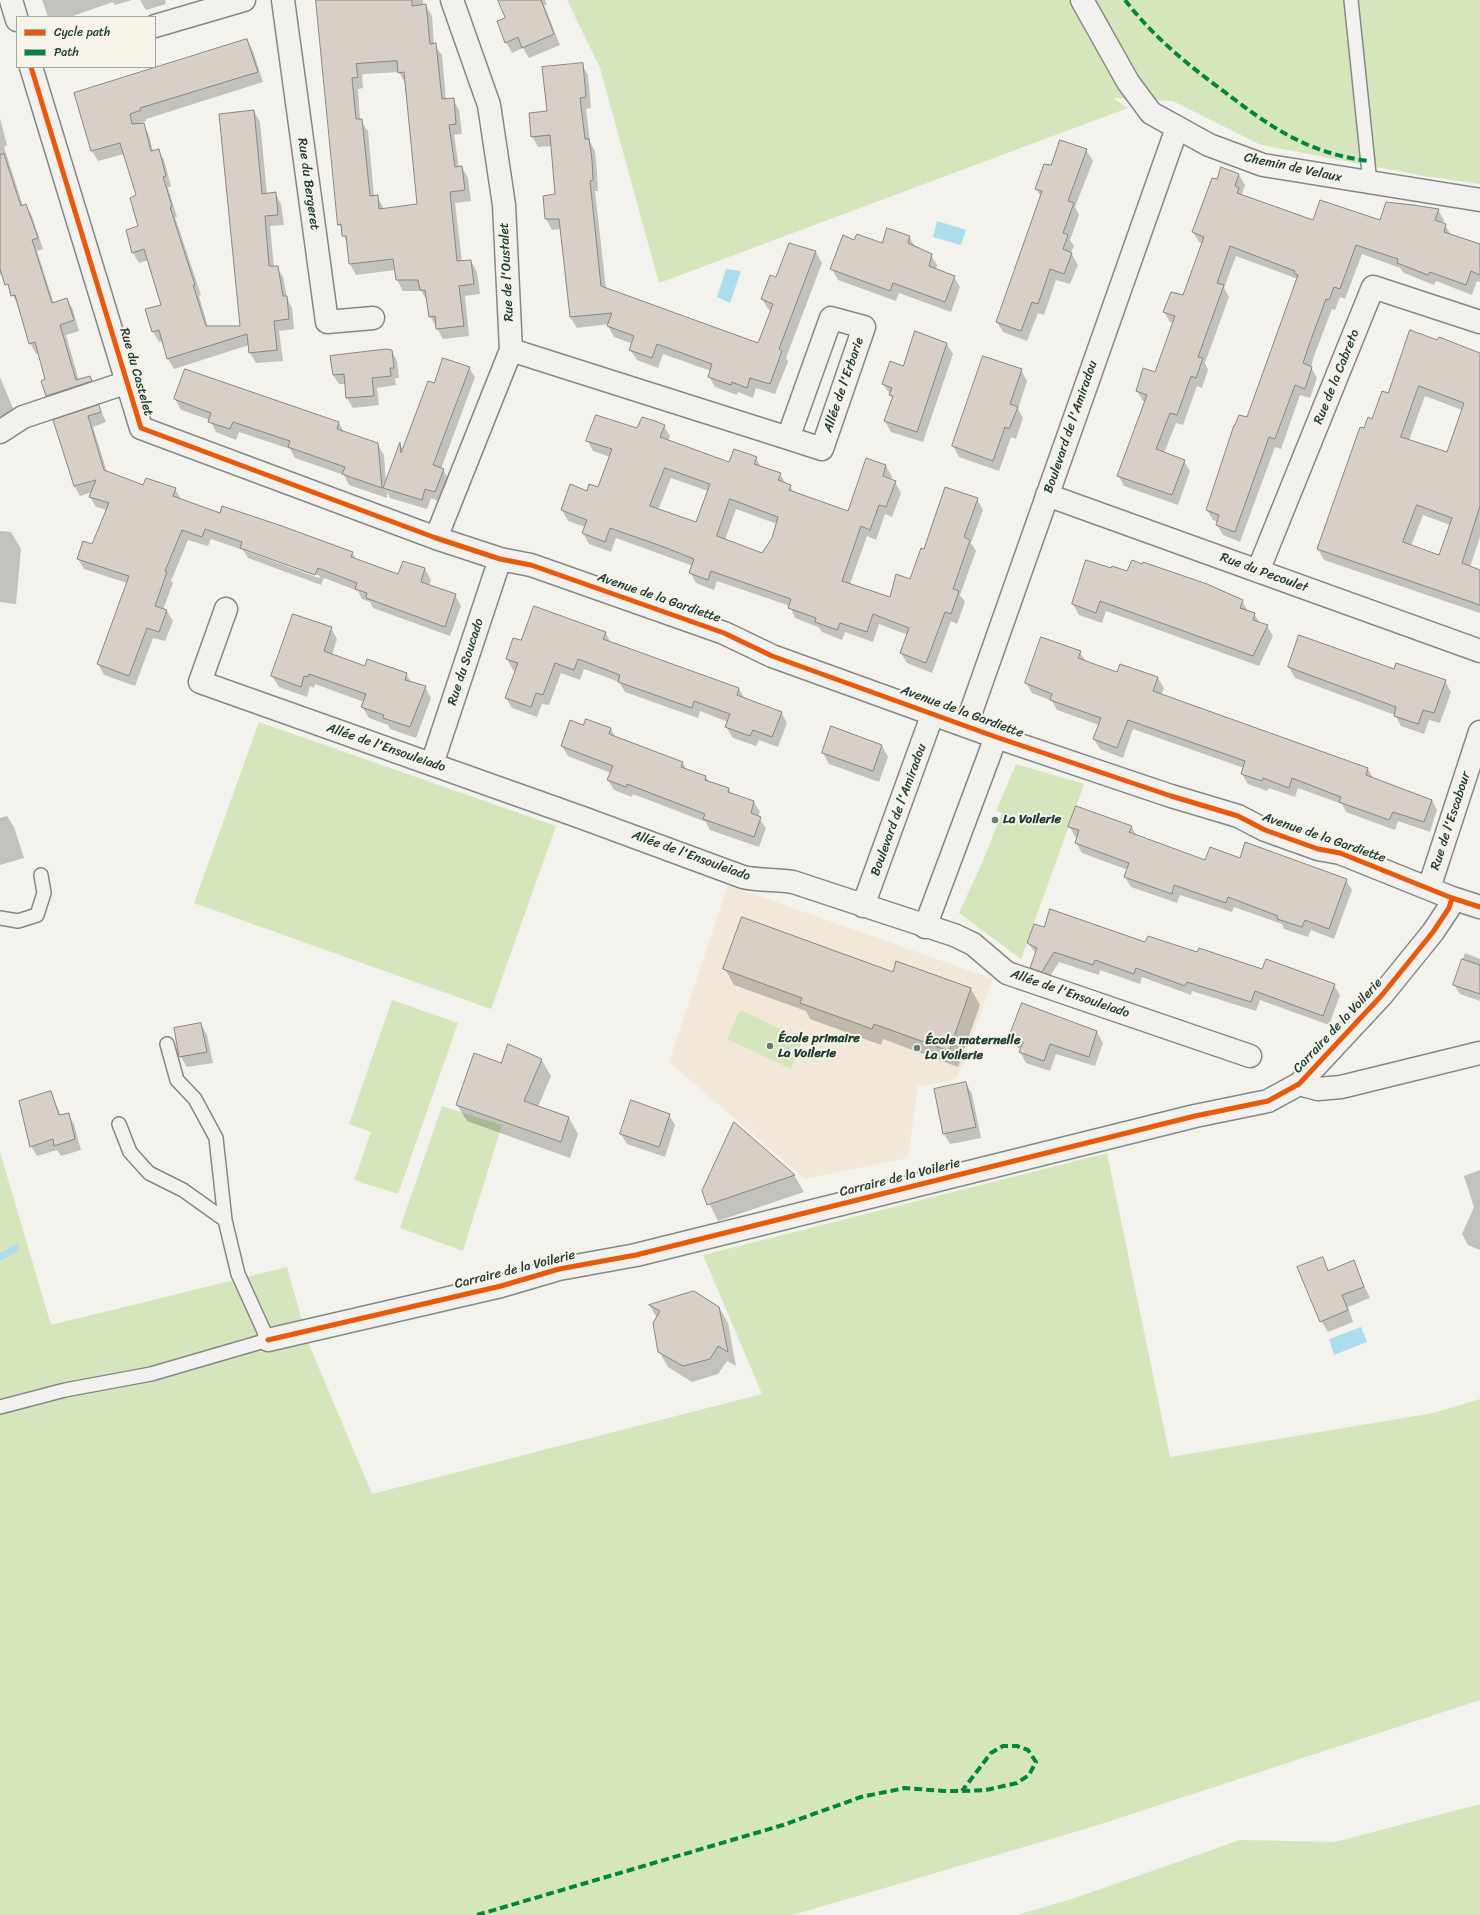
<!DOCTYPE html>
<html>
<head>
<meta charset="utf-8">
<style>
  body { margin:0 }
  #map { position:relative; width:1480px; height:1915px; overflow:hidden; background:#f4f2ec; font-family:Sriracha,sans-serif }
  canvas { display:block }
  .legend { position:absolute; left:16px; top:16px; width:140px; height:52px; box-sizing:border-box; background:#f7f3e8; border:1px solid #a1aaa0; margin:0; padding:5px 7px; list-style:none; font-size:12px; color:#1f3d34 }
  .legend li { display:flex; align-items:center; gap:8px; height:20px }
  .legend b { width:20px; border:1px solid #a1aaa0 }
</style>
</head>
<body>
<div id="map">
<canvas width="1480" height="1915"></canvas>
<ul class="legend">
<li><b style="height:5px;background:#e8590c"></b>Cycle path</li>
<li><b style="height:5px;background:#00873e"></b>Path</li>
</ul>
</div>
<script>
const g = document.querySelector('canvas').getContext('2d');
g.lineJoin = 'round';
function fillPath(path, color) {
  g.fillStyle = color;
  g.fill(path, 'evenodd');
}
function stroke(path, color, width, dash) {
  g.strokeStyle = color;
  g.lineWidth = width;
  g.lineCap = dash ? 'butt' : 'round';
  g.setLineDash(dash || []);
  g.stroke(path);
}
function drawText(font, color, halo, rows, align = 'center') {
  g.font = font + ' Sriracha,sans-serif';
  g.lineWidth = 4;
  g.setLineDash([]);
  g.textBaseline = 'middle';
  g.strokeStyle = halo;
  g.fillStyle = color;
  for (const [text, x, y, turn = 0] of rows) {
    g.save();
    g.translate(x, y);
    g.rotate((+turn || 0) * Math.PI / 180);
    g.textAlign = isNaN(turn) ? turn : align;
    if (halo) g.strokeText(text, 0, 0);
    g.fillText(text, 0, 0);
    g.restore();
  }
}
const built = new Path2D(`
  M728 885 993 979 958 1076 950 1081 918 1086 908 1158 805 1179 669 1062Z`);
const green = new Path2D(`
  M567 0H1480V184L1424 176 1261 145 1173 101 1113 98 1128 108 659 283 600 68Z
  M259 722 556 826 491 1009 194 903Z
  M1016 764 1084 784 1021 959 959 913 982 863 1002 813 996 811Z
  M392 1000 458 1023 398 1194 354 1180 371 1132 349 1124Z
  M740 1010 804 1040 791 1069 727 1039Z
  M442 1106 502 1125 463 1251 400 1228Z
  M0 1152 51 1325 287 1267 308 1342 372 1494 762 1394 703 1255 1107 1153 1170 1457 1433 1413 1480 1399V1700L1095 1826 793 1915H0Z
  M1480 1804V1915H1017L1075 1898 1240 1840 1335 1842Z`);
const water = new Path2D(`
  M937 221 966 230 961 245 933 237Z
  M726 269 741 271 730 303 717 297Z
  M1361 1327 1367 1342 1334 1355 1329 1339Z`);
const shadow = new Path2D(`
  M42 0H132L115 5 113 2 70 17H48Z
  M140 0H165L166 4 146 10Z
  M316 0H423V6H426L432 16 434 45 442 55 446 100 453 99 459 110 462 134 454 135 459 168 462 167 468 178 471 201 455 203 462 262 471 261 477 272 480 294 465 296 469 336 443 339 430 316 427 300 421 291H403L397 280 395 270 356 275 350 264 348 245 339 224ZM399 72 405 83 418 205 384 209 377 196H374L368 131 360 120 358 89 363 88 362 74Z
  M499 0H545L547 5H544L560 45 529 58 523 48 512 53 506 42V19Z
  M247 40 253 51 263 82 146 119V121L136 124H143L149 135 153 152 158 150 164 160 171 186 168 188 177 217H175L201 295 199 296 208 327H241L254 111 260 122 267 194 275 193 281 204 284 225 270 226 274 267H277L283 277 287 298 292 308 294 329 279 331 283 361 256 363 250 353 249 345 174 369 168 359 163 341 159 342 153 332 146 310 162 305 148 260 139 263 133 253 127 231 139 227 137 196 124 154 98 161 92 151 75 93Z
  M582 65 588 75 591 108 586 109 590 142 595 151 597 172 598 191H595L606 289 758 344 772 311 768 309 762 299 777 278 816 252 822 263 786 358 788 362 775 394 756 388 753 398 738 392 737 395 715 387 709 376 711 371 663 354 658 368 637 360 630 350 633 344 614 337 608 326 609 324 577 328 570 317 561 229 552 230 546 219 544 197 556 195 552 146 538 147 532 136Z
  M0 118 7 145 4 147 23 206 26 205 32 216 43 249 37 251 54 304 67 299 73 310 79 331 66 335 79 381 90 377 96 388 53 407 46 396 42 381 47 380 39 353 36 354 30 343 18 306 4 277 0 274Z
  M1086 150 1093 161 1075 207 1079 215 1070 240 1074 246 1071 253 1078 265 1070 284 1056 280 1044 315 1038 313 1027 341 1003 332 997 322 1041 197 1036 189 1051 167Z
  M1239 175 1245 185 1242 194 1243 197 1313 221H1380L1438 210 1444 220 1443 224 1445 225 1451 235 1480 245V282L1477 281 1472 295 1436 281 1434 285 1404 273 1400 268 1362 254 1345 299 1340 297 1335 310 1332 309 1314 356 1311 367 1317 378 1310 398 1300 395 1281 449 1275 447 1240 542 1223 535 1217 525 1218 522 1213 520 1207 510 1248 419 1298 279 1236 256 1224 288 1229 297 1205 363 1208 370 1202 388 1197 386 1183 425 1176 423 1164 453 1184 461 1190 471 1178 505 1124 486 1118 475 1145 402 1143 401 1137 391 1156 374 1174 323 1170 322 1164 312 1183 297 1203 244 1199 242 1193 232 1218 181Z
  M909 237 916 248 931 255 937 265 936 270 954 277 960 287 951 312 899 293 896 301 838 280 832 269 855 241 882 244Z
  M1438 341 1480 354V537L1470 567 1480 571V613L1324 560 1318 549 1360 428 1365 429 1388 395ZM1425 396 1462 410 1447 453 1409 440ZM1423 515 1450 525 1440 557 1411 546Z
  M947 344 953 354 923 442 891 432 885 421 893 399 883 384 891 362 904 367Z
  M392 351 397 361 399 378H395L396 385 377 388 379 405 353 408 347 398 346 384H339L333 375Z
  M469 368 475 377 441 469 443 470 449 480 440 502 431 498 427 509 390 498 387 492V498L349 485 344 475 295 458 290 449 239 432 236 440 216 432 210 420 181 410 175 399 339 423 344 432 377 444 384 455 386 483 400 444 403 450 434 384Z
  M1021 370 1027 381 1018 409 1023 418 1016 439 1011 437 999 471 959 457 953 446Z
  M0 377 18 420 0 428Z
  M99 406 106 422 93 427 107 472 144 487 175 489 181 499 221 514 352 552 357 560 398 576 403 562 425 569 431 580 429 586 455 595 461 606 450 636 373 608 370 602 362 599 358 591 324 578 321 585 248 558 243 550 211 539 208 546 188 540 171 581 173 583 163 610 167 611 173 621 165 641 153 638 135 686 104 675 98 664 127 583 84 569 78 559 93 545 107 510 96 507 90 497 92 492 80 496 74 485 54 421ZM246 549 320 576 319 578 246 551Z
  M664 426 670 436 668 441 730 464 756 458 761 467 780 474 786 484 790 486 794 493 848 512 867 460 886 466 892 477 891 480 895 482 901 493 892 517 885 514 876 540 867 536 850 584 890 598 911 580 925 551 977 499 983 510 971 543 976 551 960 595 965 602 957 624 951 621 932 673 907 663 901 653 908 635 879 624 873 642 845 632 842 640 822 632 818 627 795 618 790 606 717 581 714 590 696 583 690 572 693 566 616 538 611 552 589 544 583 533 585 527 568 521 562 510 588 492 598 488 610 457 593 451 587 440ZM671 478 708 491 697 523 658 510ZM736 509 777 524 773 539 762 554 725 540Z
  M0 531 11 532 21 549 16 604 0 602Z
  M1111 570 1242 601 1248 611 1254 614 1260 623 1267 626 1273 636 1259 666 1106 611 1102 623 1079 615 1073 604Z
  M331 628 337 639 332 655 365 667 406 674 412 683 425 687 431 698 416 738 390 729 388 725 369 718 362 707 364 702 315 684 314 688 310 686 307 697 279 687 272 676Z
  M605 632 611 643 739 689 745 699 781 712 787 723 778 747 759 740 756 746 733 738 726 727 728 722 700 711 698 718 625 692 619 682 584 669 580 680 561 673 549 705 542 704 537 717 512 708 506 698 516 671 513 670 507 659 521 641Z
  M1300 637 1395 670 1445 681 1451 692 1440 723 1429 720 1424 734 1401 726 1395 715 1295 678 1289 667Z
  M1080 652 1086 662 1118 673 1121 665 1158 678 1164 688 1161 695 1368 769 1373 778 1432 800 1437 810 1430 832 1398 821 1395 830 1346 812 1342 804 1298 788 1295 797 1269 788 1267 791 1248 784 1242 774 1244 768 1133 729 1123 758 1100 749 1094 739 1099 725 1057 710 1052 701 1032 693 1026 683Z
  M584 726 611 729 616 738 682 762 687 770 706 777 709 782 729 789 732 794 754 802 760 812 758 817 766 828 759 847 710 830 706 822 633 794 632 797 614 790 608 780 611 773 568 756 562 746Z
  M882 746 888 757 879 782 829 764 823 753Z
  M7 816 14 827 24 858 0 865V818Z
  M1131 826 1137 836 1206 861 1241 859 1346 880 1352 890 1334 939 1311 930 1308 937 1284 929 1282 924 1234 907 1232 912 1180 895 1177 903 1131 887 1125 877 1128 870 1082 853 1076 843 1078 838 1075 837 1070 827Z
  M1045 929 1146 944 1198 954 1263 971 1334 985 1340 995 1329 1025 1260 1000 1256 1011 1192 991 1191 995 1142 977 1140 984 1100 970 1099 975 1059 962 1047 981 1036 977 1031 967 1036 954 1028 943Z
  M1465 953 1480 959V1001L1460 994 1454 985Z
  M897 963 971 989 980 1005 958 1067 883 1039 881 1045 810 1019 806 1011 734 985 725 969 893 973Z
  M201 1024 207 1035 213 1063 187 1067 180 1056Z
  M1097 1032 1103 1043 1095 1066 1056 1054 1050 1071 1026 1063 1020 1052 1021 1049 1017 1047 1011 1037Z
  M541 1059 551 1076 538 1107 569 1118 578 1134 570 1158 467 1121 457 1105 502 1064Z
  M966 1083 972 1094 981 1138 950 1144 944 1134 935 1090Z
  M51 1092 61 1116 68 1114 74 1124 81 1150 61 1156 57 1150 37 1156 31 1146Z
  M669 1115 675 1125 665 1157 627 1144 621 1134Z
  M1480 1170V1250L1468 1245 1462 1234 1474 1207 1464 1176Z
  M794 1175 804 1192 718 1221 703 1191Z
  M1322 1259 1329 1271 1353 1262 1370 1298 1348 1307 1353 1322 1328 1332 1321 1321Z
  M694 1292 719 1307 728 1323 736 1366 727 1361 718 1374 692 1382 668 1367 659 1351 657 1318 650 1306Z`);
const stream = new Path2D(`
  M0 1257 16 1248`);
const building = new Path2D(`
  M316 0H412V6L426 4 430 44 436 43 442 99 454 98 456 124 449 125 455 167 462 166 465 190 450 192 457 261 471 260 474 284 459 286 464 326 436 329 435 316 429 317 425 290H420L418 280H396L393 259 349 264 346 236H342L341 224 338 225ZM397 61 398 73 404 72 417 204 379 209 378 195 370 196 362 119H356L352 78 358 77 356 64Z
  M498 0H541L554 34 522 48 518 37 505 43 497 21 505 18Z
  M247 39 258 72 140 108 141 110 130 114 132 124 144 123 151 151 159 149 166 176 163 177 172 206 170 207 195 285H193L206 326H240L219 114 254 110 262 194 276 192 278 215 265 216 269 266H278L283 296H287L289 319 274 321 277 350 249 353 247 334 167 359 159 330 152 332 145 309 161 305 144 249 132 253 126 230 138 226 130 198 136 195 120 143 91 151 74 93Z
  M583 63 586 97 580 98 585 139H589L592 160 593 180 590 181 601 286 758 343 773 304 761 299 770 275 776 277 789 243 816 251 779 349 782 351 770 384 750 378 747 388 732 382 731 385 708 377 712 364 657 344 652 358 629 350 634 336 607 326 612 313 570 317 559 219H545L543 196 555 194 550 135 531 137 529 113 547 111 542 67Z
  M1060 140 1087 149 1068 201 1074 203 1063 233 1068 235 1063 249 1072 253 1064 274 1050 269 1038 304 1032 302 1021 331 996 322 1042 191 1035 189 1044 164 1051 165Z
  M4 154 21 206 26 204 38 238 32 240 52 303 67 298 74 320 60 325 76 380 90 376 92 381 46 396 41 381 45 379 35 342 29 344 15 295 11 296 8 284 5 285 0 269V155Z
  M1221 167 1239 174 1235 186 1239 188 1237 193 1313 220 1320 200 1380 220 1386 202 1413 205 1439 209 1435 220 1446 224 1444 232 1480 244V275L1471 271 1466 285 1430 272 1428 275 1397 263 1398 259 1356 245 1340 289 1334 287 1329 300 1326 299 1309 345 1303 363 1312 367 1305 389 1295 385 1275 439 1269 437 1235 532 1216 525 1219 515 1206 510 1234 425H1235L1239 415 1247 417 1298 275 1294 273 1295 271 1230 246 1217 283 1224 285 1198 357 1203 358 1196 378 1191 376 1177 415 1170 413 1156 449 1185 460 1172 495 1117 476 1147 395 1136 391 1143 368 1155 372 1175 316 1163 312 1171 292 1183 295 1204 237 1192 232 1212 178 1217 179Z
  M887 228 910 236 908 243 932 254 929 266 955 276 945 302 893 283 890 291 830 269 843 235 854 240 857 234 882 243Z
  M1410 330 1437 340 1439 337 1480 353V506L1462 563 1480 570V605L1317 549 1360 427 1364 428 1368 417 1372 419 1382 391 1388 393ZM1419 386 1464 403 1447 452 1401 437ZM1417 505 1452 518 1439 555 1403 542Z
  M915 331 947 343 917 432 884 421 893 396 889 395 892 388 882 384 890 361 903 366Z
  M387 349 392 350 394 368H390L391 376 372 378 374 396 346 398 344 374 333 375 330 356Z
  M983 356 1022 369 1010 404 1018 407 1009 429 1005 427 993 461 952 446Z
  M443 358 470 367 433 465 444 469 435 492 425 489 422 500 383 488 400 442 401 453 428 381 434 383Z
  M185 369 339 422 337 429 378 443 382 488 342 474 345 467 288 447 290 441 233 422 230 429 208 422 211 413 174 399Z
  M99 405 101 412 88 416 104 470 143 485 146 478 176 488 173 496 220 513 222 506 279 525 353 552 351 557 398 574 403 561 425 568 421 582 456 594 445 627 366 598 367 593 355 589 357 583 318 568 315 575 240 548 242 542 205 529 202 537 182 530 165 571 167 572 155 606 167 610 159 632 147 628 129 676 97 664 129 576 77 559 83 541 92 544 109 503 89 497 96 480 74 486 53 420Z
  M596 415 637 428 642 417 655 421 665 425 660 437 729 462 734 449 746 453 757 457 754 464 781 473 778 480 791 485 789 490 848 511 866 458 886 465 883 476 896 481 886 507 879 505 870 530 861 526 842 581 890 597 896 574 910 579 921 548 924 549 945 487 978 498 964 537 970 540 953 589 959 591 951 614 945 612 926 663 900 653 909 628 873 614 867 632 840 623 837 630 815 622 816 618 788 608 791 599 711 571 708 580 689 573 694 559 664 547 610 528 605 542 582 533 587 520 561 510 570 484 587 491 589 484 598 487 612 449 586 441ZM665 468 710 484 696 522 650 506ZM730 499 778 517 772 538 762 553 717 536Z
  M1086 560 1111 568 1112 566 1127 571 1132 560 1142 564 1143 562 1207 584 1243 600 1240 608 1255 613 1253 620 1268 625 1253 656 1100 601 1096 613 1072 604Z
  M534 606 606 632 603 639 739 688 737 695 782 712 772 737 753 730 750 736 725 727 730 714 694 701 692 708 618 682 620 675 578 659 574 670 555 663 543 695 536 693 531 707 505 698 518 663 506 659 513 638 521 640Z
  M293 614 332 627 324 651 365 666 367 659 407 673 405 680 426 686 410 727 383 718 384 715 361 707 366 694 309 674 308 677 304 676 301 687 271 676Z
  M1299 635 1394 669 1396 663 1446 680 1434 713 1423 710 1418 724 1394 716 1396 707 1288 667Z
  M1041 637 1081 651 1078 658 1097 665 1117 672 1120 664 1158 677 1153 691 1368 768 1366 775 1432 800 1424 822 1393 812 1389 820 1339 802 1341 797 1292 778 1289 788 1263 778 1262 781 1241 774 1245 761 1128 720 1117 748 1093 739 1101 718 1050 700 1052 694 1025 683Z
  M586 719 611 728 609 734 683 762 681 767 706 776 705 780 729 788 728 792 754 801 751 813 761 817 754 837 703 819 705 814 627 784 626 787 607 780 613 766 561 746 570 720 583 725Z
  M831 726 882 745 873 771 822 753Z
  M1076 806 1132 826 1129 832 1205 860 1210 847 1240 858 1245 842 1347 879 1329 929 1305 920 1302 927 1277 919 1278 916 1228 897 1226 903 1174 885 1172 894 1124 877 1129 863 1075 843 1079 830 1068 827Z
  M1050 909 1145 942 1148 936 1197 952 1199 948 1262 969 1266 959 1335 984 1323 1016 1255 991 1251 1002 1187 982 1185 986 1136 968 1134 974 1095 960 1093 965 1054 952 1042 972 1030 968 1037 948 1027 943 1034 924 1044 927Z
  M742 917 893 972 896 961 971 988 949 1051 874 1024 872 1029 800 1003 802 998 723 969Z
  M1462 959 1480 965V994L1453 985Z
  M1022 1003 1097 1031 1089 1057 1050 1044 1044 1061 1019 1052 1023 1042 1009 1037Z
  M201 1023 207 1052 179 1057 174 1028Z
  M508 1044 542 1059 524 1101 569 1117 561 1142 456 1105 474 1053 501 1063Z
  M966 1082 976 1127 943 1134 934 1089Z
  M51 1091 59 1115 69 1113 75 1139 54 1146 53 1139 30 1147 19 1101Z
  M631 1100 670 1114 659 1147 620 1134Z
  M734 1122 795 1175 707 1205 702 1191Z
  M1323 1257 1328 1271 1354 1260 1364 1287 1342 1295 1348 1310 1320 1322 1297 1267Z
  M694 1291 719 1307 728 1352 718 1346 710 1359 683 1366 658 1352 653 1323 660 1311 649 1305Z`);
const lane = new Path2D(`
  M1351 0 1370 183
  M0 918 18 921 37 915 44 893 41 875
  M119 1124 130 1152 149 1173 183 1190 225 1220
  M0 1407 65 1390 151 1374 268 1340 238 1274 225 1220 216 1138 195 1099 177 1080 167 1044`);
const street = new Path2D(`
  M11 0 17 20
  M283 0 327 322 373 318
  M1082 0 1128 82 1151 113 1209 145 1263 165 1480 200
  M155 26 244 0
  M31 67 141 428 436 538 500 559 531 565 724 633 772 656 996 737 1171 796 1238 816 1265 830 1318 849 1340 853 1452 898 1480 907
  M511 350 788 438 822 449 864 327 831 318 788 438
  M0 432 23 417 128 382
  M1047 495 1480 651
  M436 538 511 350 504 205 489 105 452 0
  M1258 571 1373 287 1480 322
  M226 609 200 682 583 818 743 877C760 881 776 879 793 882L954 935 973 944 1007 973 1250 1056
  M966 726 1177 128
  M432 764 500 559
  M1429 888 1480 732
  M863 906 933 713
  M925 927 996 737
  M1299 1084 1318 1089 1341 1087 1480 1053
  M268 1340 501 1286 559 1269 636 1255 1195 1116 1268 1101 1299 1084 1382 995 1433 932 1449 908 1452 898`);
const quiet = new Path2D(`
  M1125 0C1151 34 1183 61 1218 87 1268 125 1303 152 1368 161
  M477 1915 783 1825 861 1797 905 1788 943 1791H962L986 1790 1017 1783 1029 1775 1036 1762 1028 1750 1017 1746H1003L991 1753 962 1791`);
const cycleway = new Path2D(`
  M31 67 141 428 436 538 500 559 531 565 724 633 772 656 996 737 1171 796 1238 816 1265 830 1318 849 1340 853 1452 898 1480 907
  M268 1340 501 1286 559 1269 636 1255 1195 1116 1268 1101 1299 1084 1382 995 1433 932 1449 908 1452 898`);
const markers = [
  [995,820,4,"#6a7c74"],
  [770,1046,4,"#6a7c74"],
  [917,1048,4,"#6a7c74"]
];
const streetNames = [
  ["Chemin de Velaux",1293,168,12],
  ["Rue du Bergeret",308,184,82],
  ["Rue de l'Oustalet",507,272,-93],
  ["Rue du Castelet",136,372,74],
  ["Rue de la Cabreto",1337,377,-68],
  ["Allée de l'Erbarie",844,385,-71],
  ["Boulevard de l'Amiradou",1071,427,-71],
  ["Rue du Pecoulet",1264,573,20],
  ["Avenue de la Gardiette",659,598,19],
  ["Rue du Soucado",466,662,-72],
  ["Avenue de la Gardiette",962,712,20],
  ["Allée de l'Ensouleiado",386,748,19],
  ["Boulevard de l'Amiradou",899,810,-70],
  ["Rue de l'Escabour",1451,821,-72],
  ["Avenue de la Gardiette",1324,838,19],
  ["Allée de l'Ensouleiado",691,856,20],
  ["Allée de l'Ensouleiado",1070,994,19],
  ["Carraire de la Voilerie",1338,1026,-47],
  ["Carraire de la Voilerie",900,1178,-14],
  ["Carraire de la Voilerie",515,1270,-14]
];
const poiNames = [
  ["La Voilerie",1003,820],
  ["École primaire",778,1039],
  ["La Voilerie",778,1054],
  ["École maternelle",925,1041],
  ["La Voilerie",925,1056]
];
fillPath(built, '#f1e8da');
fillPath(green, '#d5e6bc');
fillPath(water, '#abdded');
fillPath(shadow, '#0003');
stroke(stream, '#abdded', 7);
fillPath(building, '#d8cfc6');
stroke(building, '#848985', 1);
stroke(lane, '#848985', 16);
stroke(street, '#848985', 25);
stroke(lane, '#f2f1ed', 13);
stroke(street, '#f2f1ed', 22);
stroke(quiet, '#00873e', 4, [8, 4]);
stroke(cycleway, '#e8590c', 5);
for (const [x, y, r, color] of markers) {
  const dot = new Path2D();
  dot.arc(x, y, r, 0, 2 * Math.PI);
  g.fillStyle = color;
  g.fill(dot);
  stroke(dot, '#f7f3e8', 1.5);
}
drawText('13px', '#1f3d34', '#f7f3e8', streetNames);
drawText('bold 13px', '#1f3d34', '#f7f3e8', poiNames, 'left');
</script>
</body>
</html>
